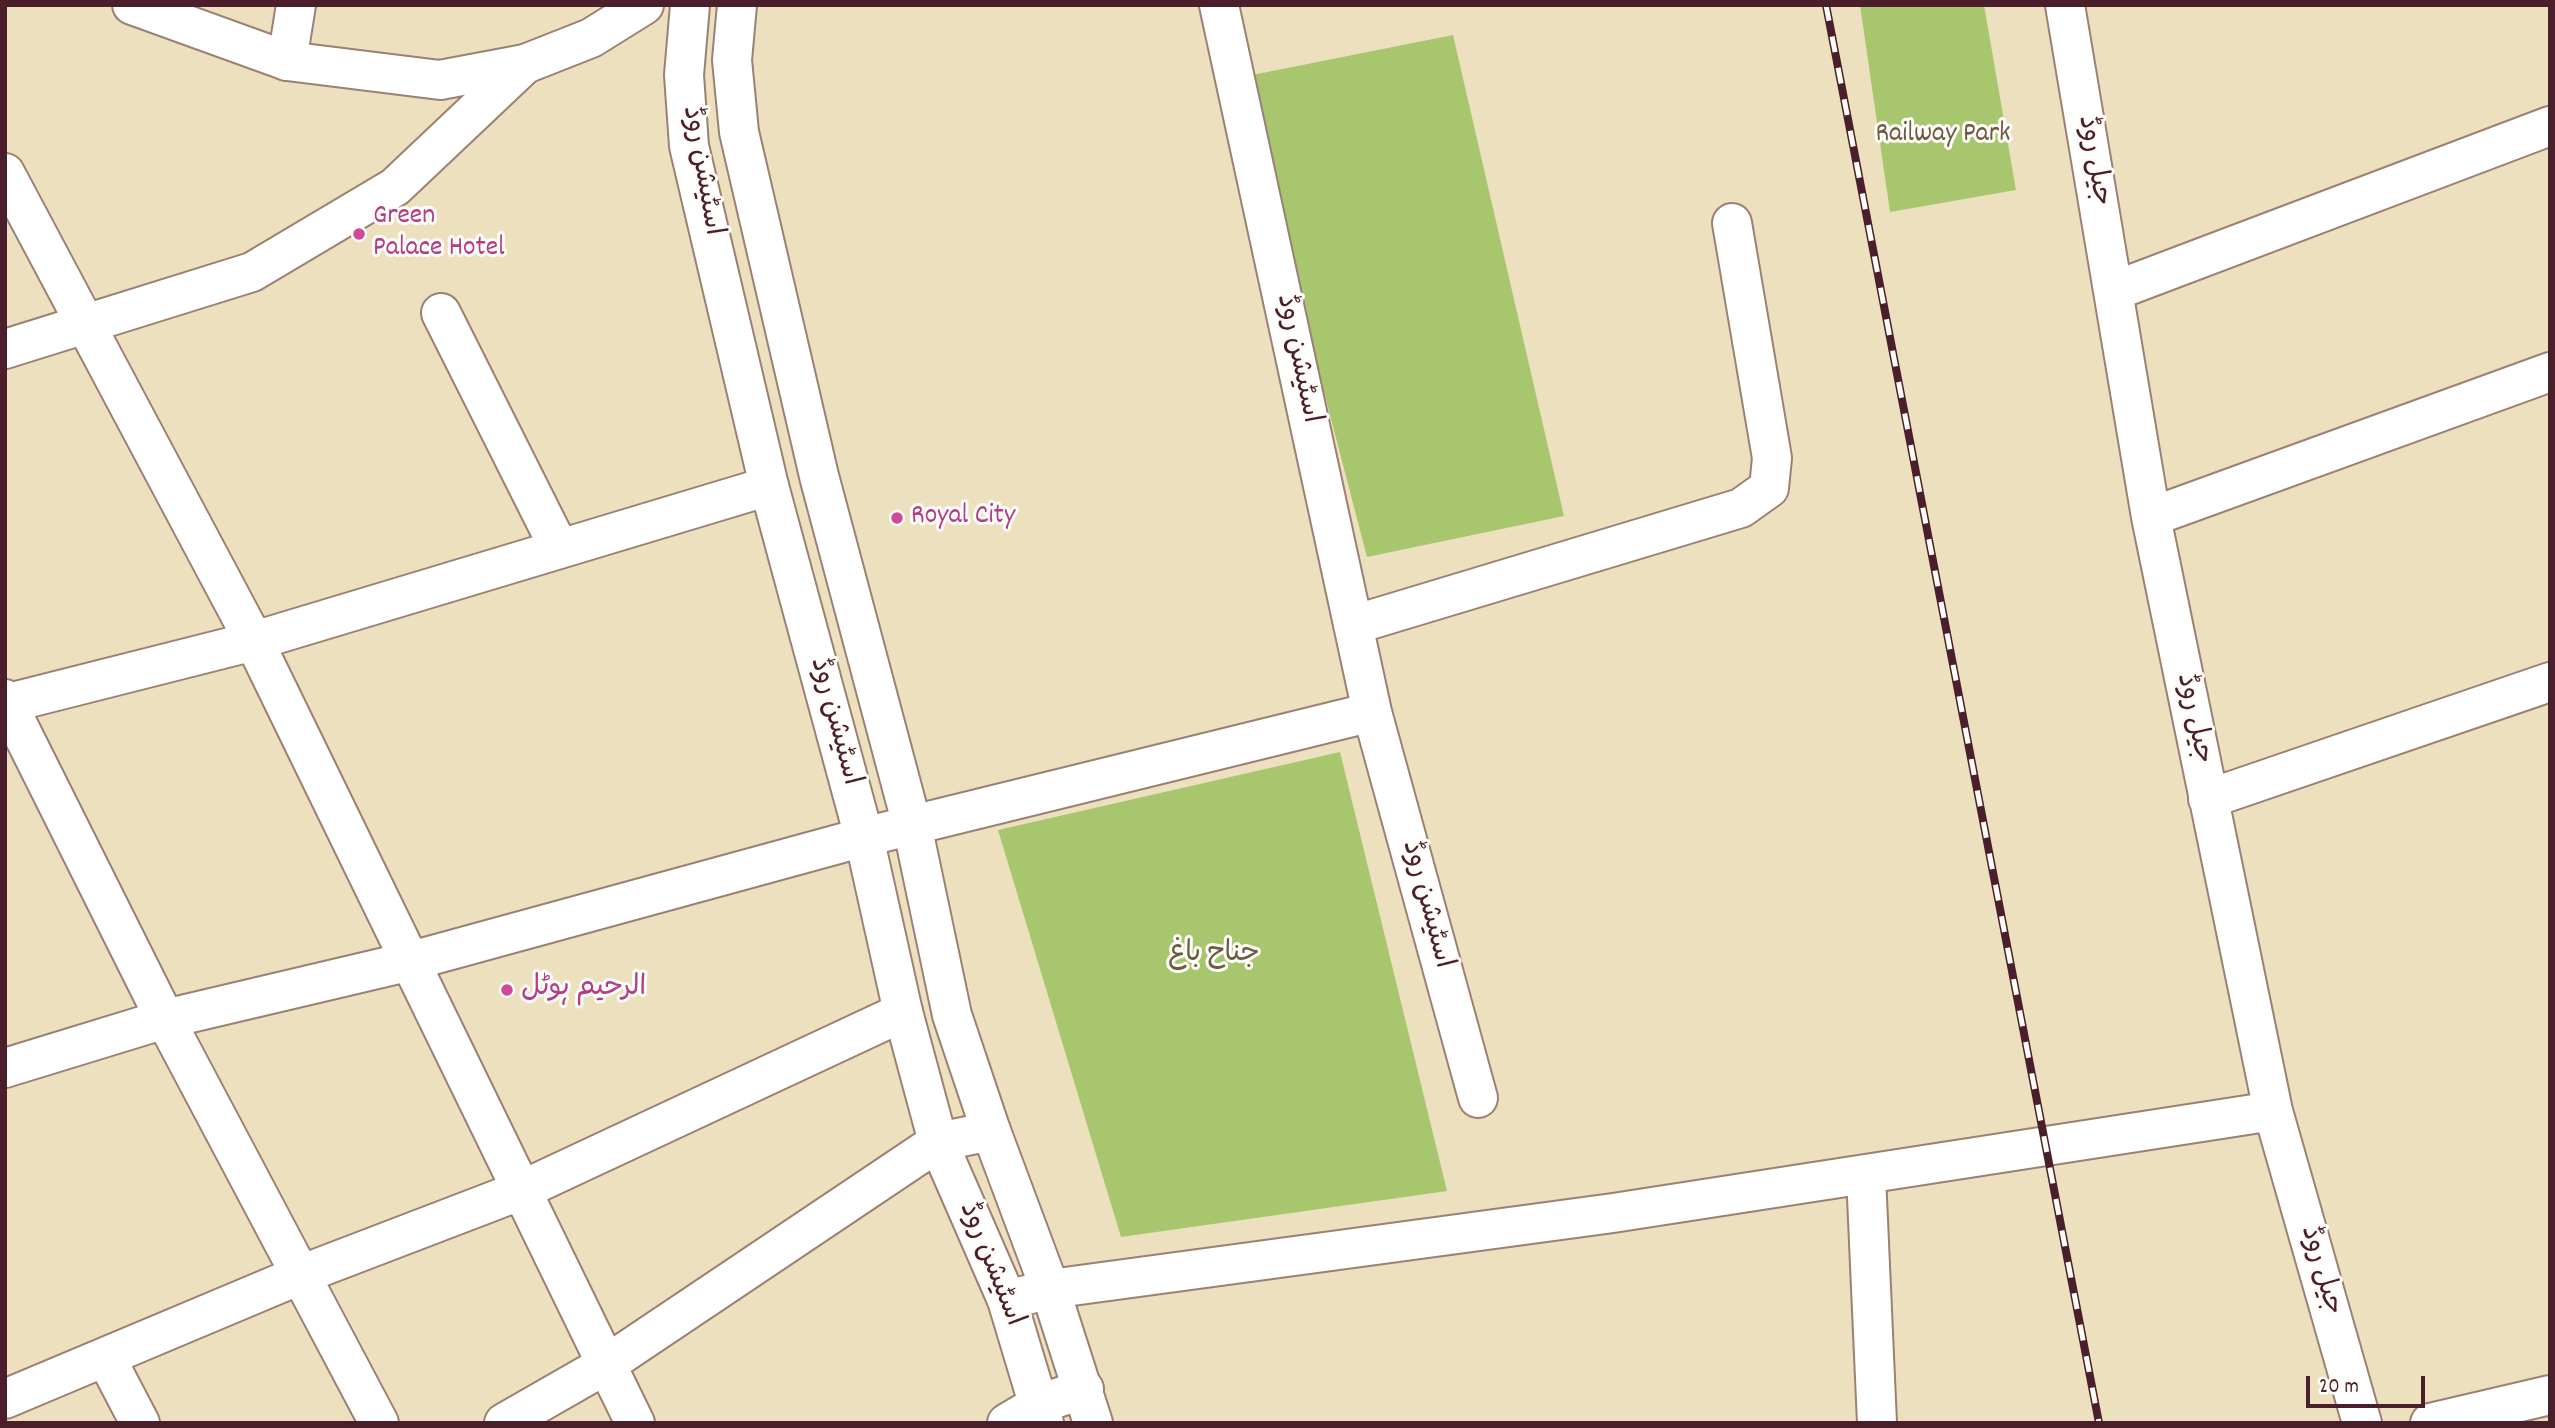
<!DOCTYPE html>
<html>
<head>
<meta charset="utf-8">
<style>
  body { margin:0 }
  #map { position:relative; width:2555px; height:1428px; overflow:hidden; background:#ede0be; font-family:Dekko,sans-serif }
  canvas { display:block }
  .frame { position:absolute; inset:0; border:7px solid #4a1f2b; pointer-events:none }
  .scale { position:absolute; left:2306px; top:1376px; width:119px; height:32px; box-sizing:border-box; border:4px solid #4a1f2b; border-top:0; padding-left:9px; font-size:21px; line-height:24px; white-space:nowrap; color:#4a1f2b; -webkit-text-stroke:5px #fdfcf7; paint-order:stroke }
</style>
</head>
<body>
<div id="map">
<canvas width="2555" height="1428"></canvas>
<div class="frame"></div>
<div class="scale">20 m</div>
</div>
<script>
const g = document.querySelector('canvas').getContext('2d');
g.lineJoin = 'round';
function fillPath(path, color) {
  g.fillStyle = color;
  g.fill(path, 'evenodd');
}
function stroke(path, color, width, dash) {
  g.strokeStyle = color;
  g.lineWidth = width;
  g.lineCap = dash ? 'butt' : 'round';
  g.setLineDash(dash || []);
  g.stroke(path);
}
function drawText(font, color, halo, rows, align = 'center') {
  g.font = font + ' Dekko,"Playpen Sans Arabic",sans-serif';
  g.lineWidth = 6;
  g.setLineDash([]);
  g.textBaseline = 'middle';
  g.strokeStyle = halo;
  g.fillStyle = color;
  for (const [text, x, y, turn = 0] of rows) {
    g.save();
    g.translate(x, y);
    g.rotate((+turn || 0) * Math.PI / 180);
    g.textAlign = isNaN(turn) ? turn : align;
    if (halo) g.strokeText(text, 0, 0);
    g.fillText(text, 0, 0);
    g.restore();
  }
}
const green = new Path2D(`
  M1860 5H1984L2016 190 1890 212Z
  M1453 35 1564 516 1367 557 1242 77Z
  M1340 752 1447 1191 1121 1237 998 830Z`);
const street = new Path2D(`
  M1219 5 1372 712 1478 1098
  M2065 5 2151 517 2273 1111 2362 1423
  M287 61 296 5
  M5 173 254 641 635 1423
  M2114 291 2550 126
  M441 313 559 548
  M5 349 252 272 395 187 525 64
  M2151 517 2550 372
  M1353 625 1741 508 1769 488 1772 458 1732 223
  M5 699 165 1019 379 1423
  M5 704 254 641 769 486
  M2208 799 2550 682
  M5 1068 165 1019 411 961 864 837 1372 712
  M1866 1175 1877 1423
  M1007 1300 1050 1289 1613 1213 2273 1111
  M106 1358 140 1423
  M5 1399 300 1275 522 1190 903 1012
  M504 1423 607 1364 938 1142 991 1131
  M1007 1423 1039 1404 1084 1389
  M2430 1423 2550 1395`);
const secondary = new Path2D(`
  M132 5 287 61 440 80 525 64 591 38 644 5`);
const primary = new Path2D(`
  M690 5 684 75 689 146 769 486 864 837 903 1012 938 1142 1007 1300 1044 1423
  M737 5 732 60 739 132 819 476 912 825 952 1015 991 1131 1050 1289 1093 1423`);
const rail = new Path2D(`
  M1826 5 2099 1423`);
const markers = [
  [359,234,7,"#d1479c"],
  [897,518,7,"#d1479c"],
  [507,990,7,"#d1479c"]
];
const parkNames = [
  ["Railway Park",1943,136],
  ["جناح باغ",1214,956]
];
const streetNames = [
  ["جیل روڈ",2092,161,80],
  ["اسٹیشن روڈ",700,171,80],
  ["اسٹیشن روڈ",1296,359,78],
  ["جیل روڈ",2192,719,78],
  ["اسٹیشن روڈ",833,722,75],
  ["اسٹیشن روڈ",1425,905,75],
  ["اسٹیشن روڈ",989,1265,68],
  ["جیل روڈ",2319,1271,74]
];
const hotelNames = [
  ["Green",373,218],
  ["Palace Hotel",373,250],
  ["Royal City",911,518],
  ["الرحیم ہوٹل",521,990]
];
fillPath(green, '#a7c66e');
stroke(street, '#9c8074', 42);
stroke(secondary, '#9c8074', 42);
stroke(primary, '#9c8074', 42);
stroke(street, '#fff', 38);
stroke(secondary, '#fff', 38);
stroke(primary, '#fff', 38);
stroke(rail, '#4a1f2b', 8);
stroke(rail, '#fdfcf7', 5, [16]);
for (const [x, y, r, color] of markers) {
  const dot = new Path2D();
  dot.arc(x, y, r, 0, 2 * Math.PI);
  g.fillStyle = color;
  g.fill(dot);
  stroke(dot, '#fdfcf7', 2.5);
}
drawText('28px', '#6b5942', '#fdfcf7', parkNames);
drawText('28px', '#4a1f2b', '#fdfcf7', streetNames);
drawText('28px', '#b23c85', '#fdfcf7', hotelNames, 'left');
</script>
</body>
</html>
